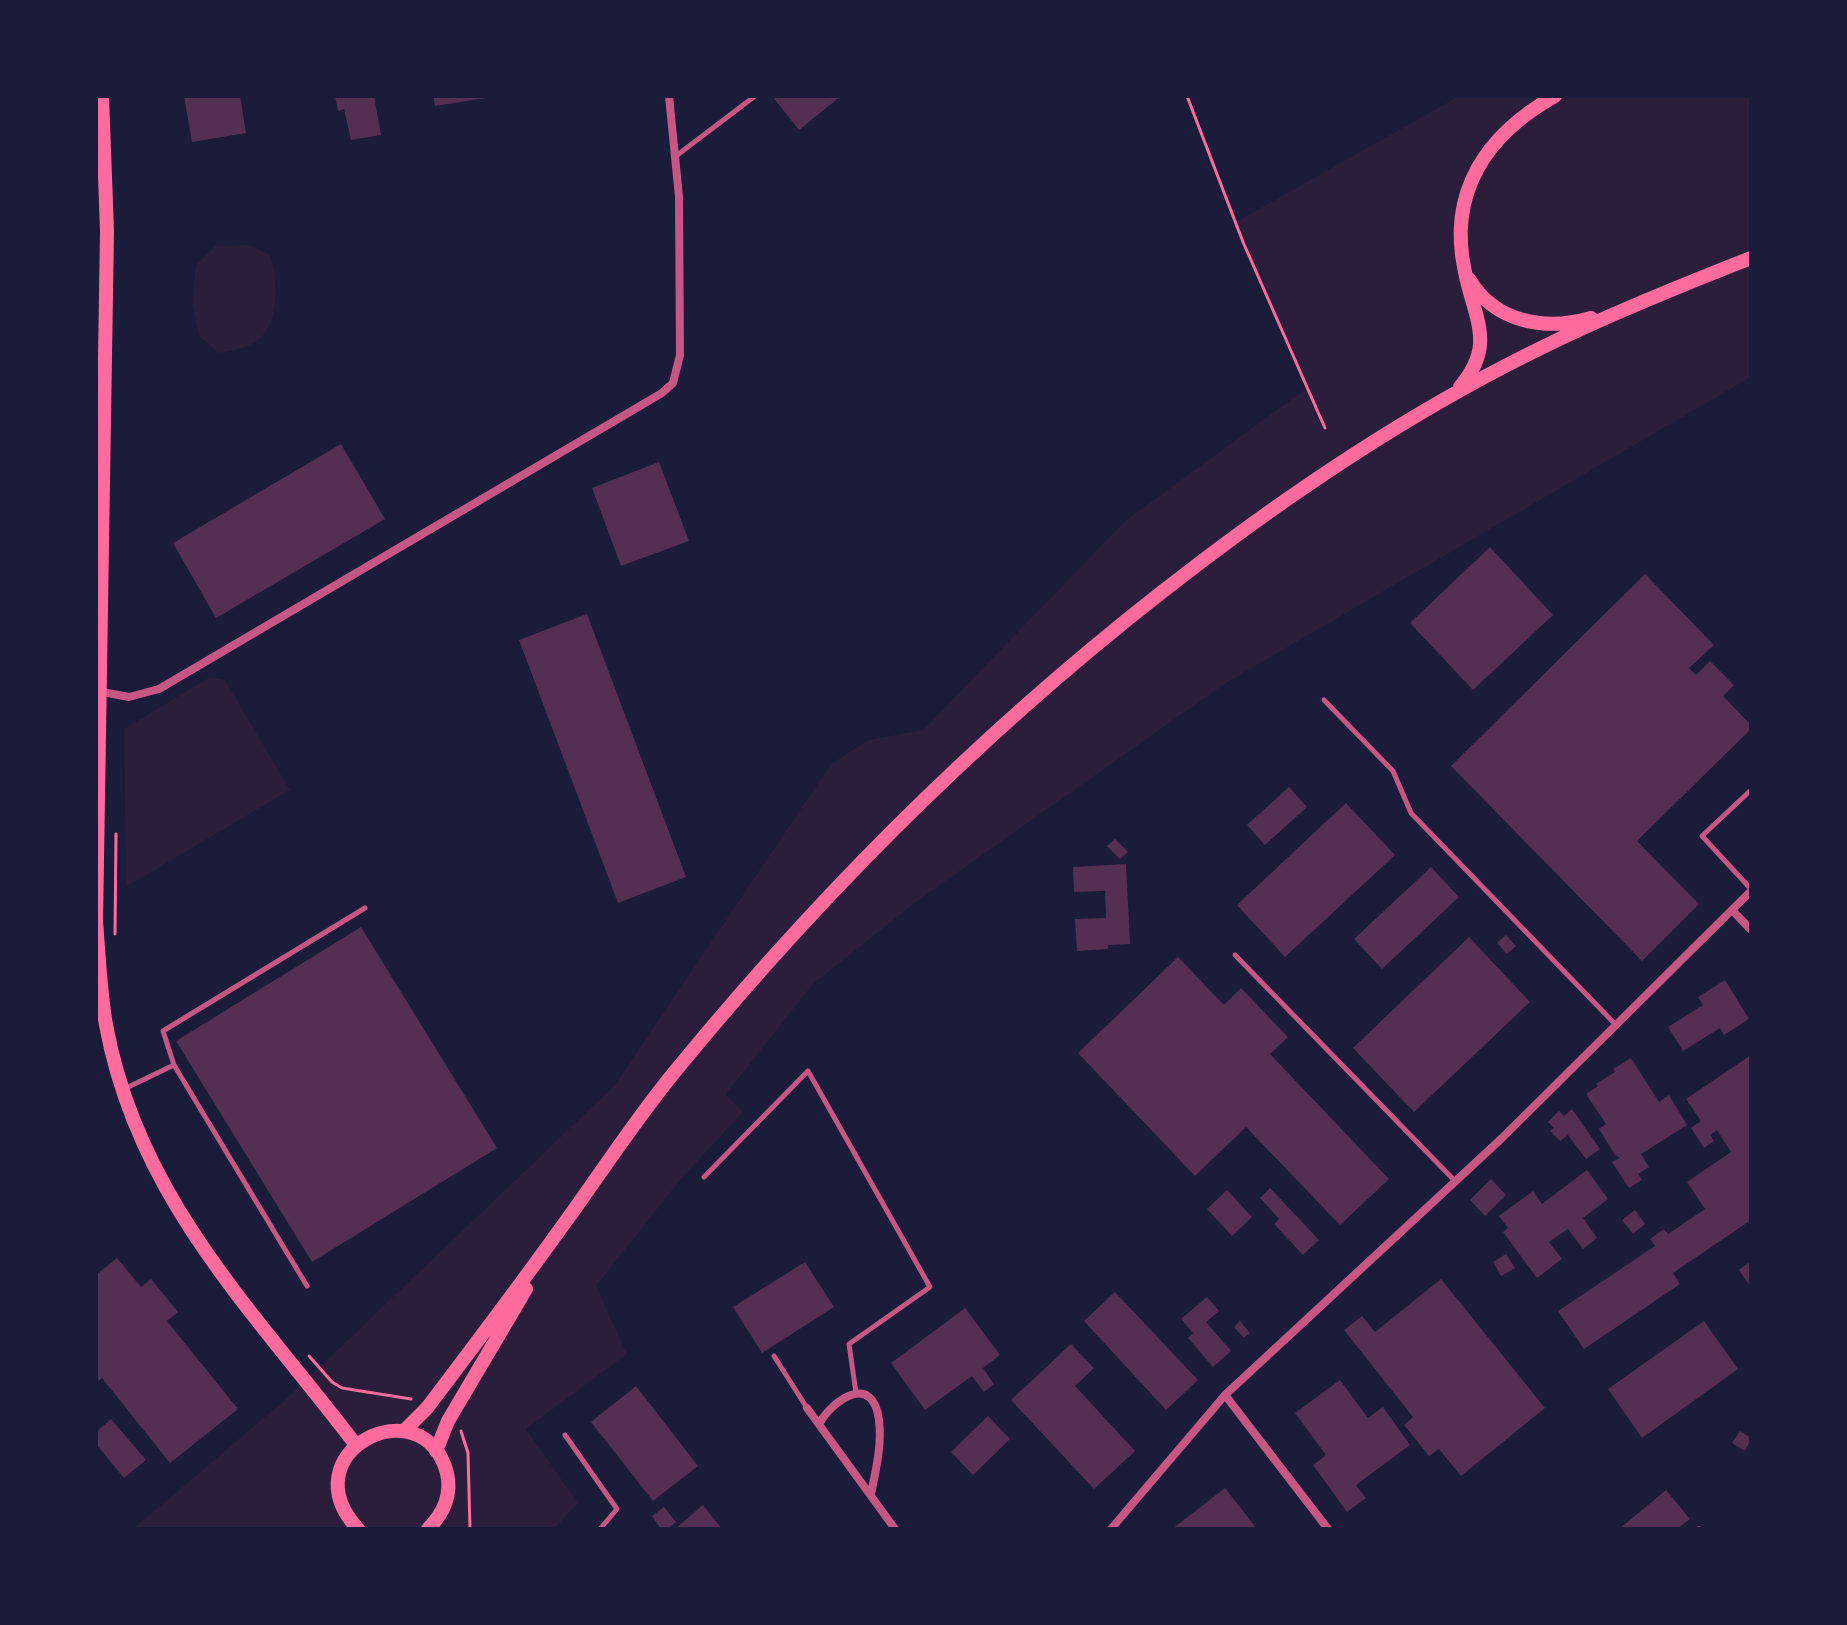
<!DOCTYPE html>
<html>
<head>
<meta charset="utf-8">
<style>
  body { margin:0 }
  #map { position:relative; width:1847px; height:1625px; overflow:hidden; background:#1b1b3a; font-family:"Archivo Narrow",sans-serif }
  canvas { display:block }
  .frame { position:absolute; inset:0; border:98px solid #1b1b3a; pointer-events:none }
</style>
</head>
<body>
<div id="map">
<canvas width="1847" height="1625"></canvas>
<div class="frame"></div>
</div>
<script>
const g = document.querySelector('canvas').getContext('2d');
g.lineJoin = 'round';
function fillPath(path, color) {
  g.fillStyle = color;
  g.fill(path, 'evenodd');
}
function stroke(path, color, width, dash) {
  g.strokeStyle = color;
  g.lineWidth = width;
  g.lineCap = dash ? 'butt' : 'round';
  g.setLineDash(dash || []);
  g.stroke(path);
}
const green = new Path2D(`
  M1459 96H1751V377L1226 683 920 899 813 984 726 1094 743 1112 681 1179 596 1286 627 1354 526 1429 578 1503 554 1529H133L285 1400 615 1085 831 764 868 740 923 730 1125 521 1307 388 1236 222Z
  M250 245 270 255C278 276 280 324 259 339 247 349 233 351 218 353L199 336 192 302 196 265 215 246Z
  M210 677 225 680 290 790 126 887 124 729Z`);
const building = new Path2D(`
  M184 96H240L246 133 192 142Z
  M335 96H374L381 135 351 140 344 109 338 111Z
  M433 96H486V98L435 106Z
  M772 96H841L799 130Z
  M341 444 385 519 216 618 173 543Z
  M659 462 689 541 621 566 592 488Z
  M1490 547 1553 615 1473 690 1410 623Z
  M1645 574 1714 645 1689 668 1696 675 1710 661 1734 685 1723 696 1751 725V729L1637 841 1699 904 1642 961 1451 766Z
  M587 614 686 877 618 903 519 640Z
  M1289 787 1307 807 1265 845 1247 825Z
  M1346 803 1395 855 1285 957 1237 905Z
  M1115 839 1128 852 1120 859 1107 846Z
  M1126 864 1130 944 1108 945V949L1077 951 1075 919 1106 918 1105 891 1074 892 1073 867Z
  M1431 867 1459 897 1382 969 1354 939Z
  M361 927 497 1148 312 1262 176 1041Z
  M1506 935 1516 946 1507 954 1497 943Z
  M1469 937 1530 1002 1414 1112 1353 1048Z
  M1178 957 1224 1005 1241 988 1288 1037 1270 1054 1389 1179 1340 1225 1246 1127 1195 1176 1078 1053Z
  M1725 980 1749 1019 1724 1035 1720 1028 1683 1051 1668 1027 1703 1005 1698 997Z
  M1751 1055V1220L1673 1273 1680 1284 1584 1349 1558 1311 1655 1246 1650 1239 1664 1229 1668 1234 1705 1209 1687 1182 1731 1152 1717 1130 1710 1135 1714 1141 1704 1148 1691 1128 1701 1121 1686 1099Z
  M1631 1058 1659 1102 1669 1095 1687 1125 1641 1154 1649 1167 1638 1174 1642 1180 1629 1188 1612 1162 1620 1158 1615 1155 1599 1129 1606 1124 1586 1094 1598 1086 1596 1084 1615 1072 1613 1069Z
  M1572 1109 1600 1149 1586 1159 1568 1135 1560 1141 1550 1131 1554 1128 1548 1122 1559 1111 1564 1116Z
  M1587 1170 1608 1199 1583 1218 1597 1238 1583 1249 1568 1229 1549 1242 1562 1259 1537 1278 1503 1232 1508 1228 1499 1216 1533 1191 1542 1204Z
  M1491 1179 1506 1195 1485 1216 1470 1200Z
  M1270 1188 1319 1240 1303 1255 1274 1224 1279 1219 1260 1198Z
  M1227 1190 1252 1217 1232 1236 1207 1209Z
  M1635 1210 1645 1224 1633 1234 1622 1220Z
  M1506 1254 1515 1268 1501 1276 1493 1262Z
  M117 1258 141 1287 151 1279 178 1312 167 1321 238 1409 170 1463 102 1378 96 1383V1275Z
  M1751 1261V1287L1739 1270Z
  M805 1262 834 1307 762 1353 733 1307Z
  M1441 1279 1545 1408 1461 1476 1439 1449 1429 1456 1404 1425 1413 1417 1344 1330 1362 1316 1375 1332Z
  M1115 1292 1198 1380 1166 1410 1084 1321Z
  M1207 1297 1219 1311 1206 1322 1231 1351 1213 1367 1188 1338 1193 1333 1181 1319Z
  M965 1308 1000 1355 983 1368 994 1384 984 1392 972 1376 925 1410 891 1363Z
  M1240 1321 1250 1333 1244 1338 1234 1327Z
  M1704 1321 1738 1369 1642 1438 1608 1389Z
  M1071 1344 1094 1368 1075 1386 1135 1451 1094 1489 1011 1400Z
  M1340 1380 1368 1418 1383 1407 1410 1445 1356 1485 1366 1498 1347 1512 1313 1465 1326 1455 1295 1413Z
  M636 1386 698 1466 653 1501 591 1422Z
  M988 1416 1010 1439 973 1475 951 1452Z
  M111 1419 146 1460 124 1478 96 1444V1432Z
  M1740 1431 1751 1438 1745 1451 1732 1443Z
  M1225 1488 1257 1529H1172Z
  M1666 1490 1690 1519 1677 1529H1619Z
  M703 1505 722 1529H675Z
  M664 1507 676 1522 668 1529H661L652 1516Z`);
const path = new Path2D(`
  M1187 96 1243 242 1325 428
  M115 934 116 834
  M309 1356 332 1382 342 1388 411 1399
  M461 1431 468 1453 470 1529`);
const service = new Path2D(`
  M676 156 755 96
  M1324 700 1393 771 1411 813 1616 1025
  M1751 790 1702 836 1751 889
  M1235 955 1455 1181
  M174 1065 163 1031 365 908
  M126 1088 174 1065 307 1286
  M704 1177 808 1071 930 1287 849 1344 856 1393
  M774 1356 807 1408
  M565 1435 617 1509 600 1529
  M1698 1529H1700`);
const minor = new Path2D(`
  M97 691 129 697 159 689 662 393 673 383 680 355 679 197 669 96
  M1732 910 1751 930
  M1225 1395 1328 1529
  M807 1408 895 1529
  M819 1424C834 1398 873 1373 879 1420 882 1445 876 1469 871 1494
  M1111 1529 1225 1395 1501 1139 1751 891`);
const secondary = new Path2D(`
  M102 96 107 231 96 922C99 956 100 991 106 1025 138 1199 254 1311 356 1445
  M1469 279C1495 323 1546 331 1591 318
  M1460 387C1496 344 1475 321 1465 272 1447 192 1487 134 1555 96
  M404 1431 427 1408C474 1346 521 1284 566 1221 603 1170 637 1117 677 1069 831 881 1003 712 1197 565 1306 482 1421 406 1545 346 1612 313 1682 285 1751 258
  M436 1451 448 1421 526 1289
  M358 1529C287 1452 423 1384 447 1473 452 1495 443 1514 428 1529`);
fillPath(green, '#2a1e3b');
fillPath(building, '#542f53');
stroke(path, '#ff6b9d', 3);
stroke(service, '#c65784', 5);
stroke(minor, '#c65784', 8);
stroke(secondary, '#ff6b9d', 14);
</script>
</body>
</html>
